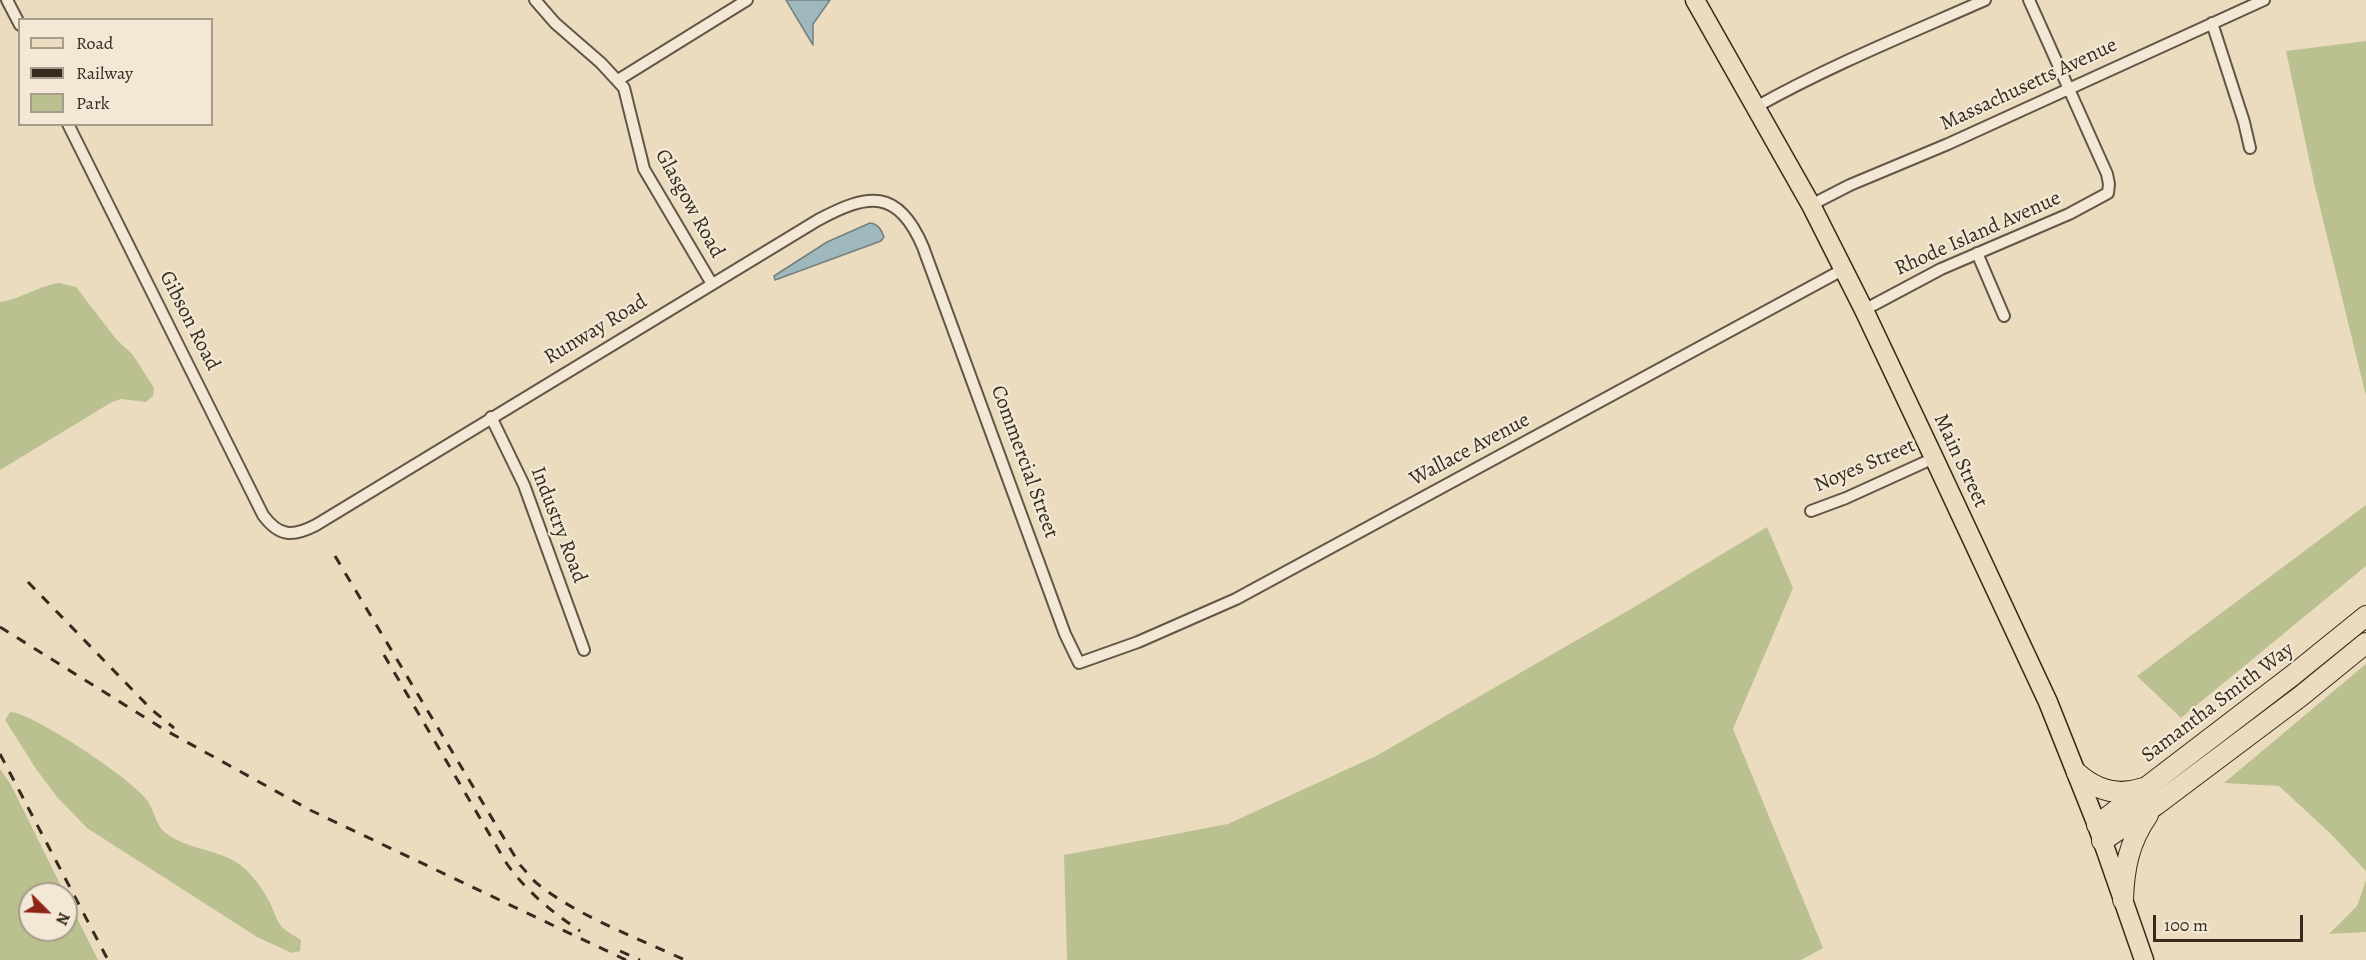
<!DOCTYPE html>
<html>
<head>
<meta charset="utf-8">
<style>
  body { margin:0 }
  #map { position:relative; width:2366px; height:960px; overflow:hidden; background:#ebdcbf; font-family:Alegreya,serif }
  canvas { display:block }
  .legend { position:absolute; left:18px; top:18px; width:195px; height:108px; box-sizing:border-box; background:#f2e8d5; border:2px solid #a69c8c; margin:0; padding:8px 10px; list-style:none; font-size:18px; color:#352b1f }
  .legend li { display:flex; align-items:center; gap:12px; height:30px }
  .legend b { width:30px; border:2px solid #a69c8c }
  .north { position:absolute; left:18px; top:882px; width:60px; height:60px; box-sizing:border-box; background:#f2e8d5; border:2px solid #a69c8c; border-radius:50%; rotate:114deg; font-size:16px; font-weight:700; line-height:24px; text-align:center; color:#352b1f }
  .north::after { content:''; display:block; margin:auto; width:21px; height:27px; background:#8f2418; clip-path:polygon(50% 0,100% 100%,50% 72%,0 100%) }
  .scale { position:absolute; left:2153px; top:915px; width:150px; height:27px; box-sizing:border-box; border:3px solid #352b1f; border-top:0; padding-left:8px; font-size:18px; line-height:21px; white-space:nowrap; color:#352b1f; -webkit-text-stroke:4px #f2e8d5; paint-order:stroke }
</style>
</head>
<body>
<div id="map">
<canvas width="2366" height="960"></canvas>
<ul class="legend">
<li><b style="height:8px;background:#ebdcbf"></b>Road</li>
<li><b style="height:8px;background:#352b1f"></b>Railway</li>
<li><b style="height:16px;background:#bac090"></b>Park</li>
</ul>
<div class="north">N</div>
<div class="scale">100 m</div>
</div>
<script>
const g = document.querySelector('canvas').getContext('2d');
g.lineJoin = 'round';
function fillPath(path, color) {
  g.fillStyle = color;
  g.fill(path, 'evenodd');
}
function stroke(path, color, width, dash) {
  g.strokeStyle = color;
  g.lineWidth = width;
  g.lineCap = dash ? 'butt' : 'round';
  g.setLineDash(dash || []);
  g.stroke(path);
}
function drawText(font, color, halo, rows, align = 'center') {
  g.font = font + ' Alegreya,serif';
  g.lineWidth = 4.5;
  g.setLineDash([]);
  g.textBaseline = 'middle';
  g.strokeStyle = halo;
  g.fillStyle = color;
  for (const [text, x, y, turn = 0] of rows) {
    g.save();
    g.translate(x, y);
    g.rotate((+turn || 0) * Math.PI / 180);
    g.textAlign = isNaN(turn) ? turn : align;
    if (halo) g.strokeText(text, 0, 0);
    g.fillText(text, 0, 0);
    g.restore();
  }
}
const green = new Path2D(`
  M2366 41V396L2315 187 2286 51Z
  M59 283 76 287 116 339 133 355 154 388 153 396 146 402 121 399 112 402 0 470V302C21 299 38 286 59 283Z
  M2366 505V566L2181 718 2137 676Z
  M1767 527 1793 588 1733 729 1823 948 1801 960H1067L1064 855 1228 824 1376 756 1636 606Z
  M2366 664V871L2332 835 2279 786 2224 783Z
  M10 712C32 712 133 780 147 800 155 811 155 825 167 834 191 852 229 849 249 873 257 881 265 893 270 903 274 911 276 920 282 927 287 932 295 936 301 940L300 951 292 953 257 937 87 828 57 797 36 769 5 720Z
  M0 769 11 785 65 894H30V930H66V896L98 960H0Z
  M2366 880V932L2329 934 2357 906Z`);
const water = new Path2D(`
  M786 0H830L813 24V45Z
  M870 223C878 224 881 229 884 237L881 241 775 280 774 276 827 242Z`);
const minor = new Path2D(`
  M7 0 20 25
  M535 0 555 23 601 63 624 88 644 169 712 284
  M2212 23 2244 122 2250 148
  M618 80 747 0
  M1756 107C1829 66 1908 34 1985 0
  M68 124 263 515C279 537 293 537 316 525L818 220C868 193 898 188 923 247L1065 634 1079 663 1138 642 1236 599 1844 269
  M1811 205 1850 185 1948 144 2264 0
  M1977 253 2004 316
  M1864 310 1941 269 2069 214 2108 193 2109 184 2107 174 2029 0
  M491 417 524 485 584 650
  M1811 511 1846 498 1934 458`);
const primary = new Path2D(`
  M1695 0 1811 205 1864 310 1934 458 2048 702 2097 825 2144 960`);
const motorway = new Path2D(`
  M2077 773C2096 790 2118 797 2143 788
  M2097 825 2293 675 2366 616
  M2102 841 2156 805 2301 696 2366 643
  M2123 900C2124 868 2129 842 2148 815`);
const rail = new Path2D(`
  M335 556 520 865C526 871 532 880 539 885 578 916 639 939 685 960
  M28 582 151 709 174 728
  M0 627 165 730 310 810 626 960
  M384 655 507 864C527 892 552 912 580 931
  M0 754 108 960
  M620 951 640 960`);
const streetNames = [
  ["Massachusetts Avenue",2029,85,-25],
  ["Glasgow Road",689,204,61],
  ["Rhode Island Avenue",1978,234,-24],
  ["Gibson Road",189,321,63],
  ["Runway Road",596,330,-31],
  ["Wallace Avenue",1470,450,-28],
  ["Main Street",1960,461,65],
  ["Commercial Street",1024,462,70],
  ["Noyes Street",1865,466,-23],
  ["Industry Road",558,525,69],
  ["Samantha Smith Way",2218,703,-37]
];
fillPath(green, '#bac090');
fillPath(water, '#9eb8bd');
stroke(water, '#74807e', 1.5);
stroke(minor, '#625747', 14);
stroke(primary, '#352b1f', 21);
stroke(motorway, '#352b1f', 22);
stroke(minor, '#f2e8d5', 10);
stroke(primary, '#ebdcbf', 18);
stroke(motorway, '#ebdcbf', 20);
stroke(rail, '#352b1f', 3, [10, 10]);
drawText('21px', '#352b1f', '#f2e8d5', streetNames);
</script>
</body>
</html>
